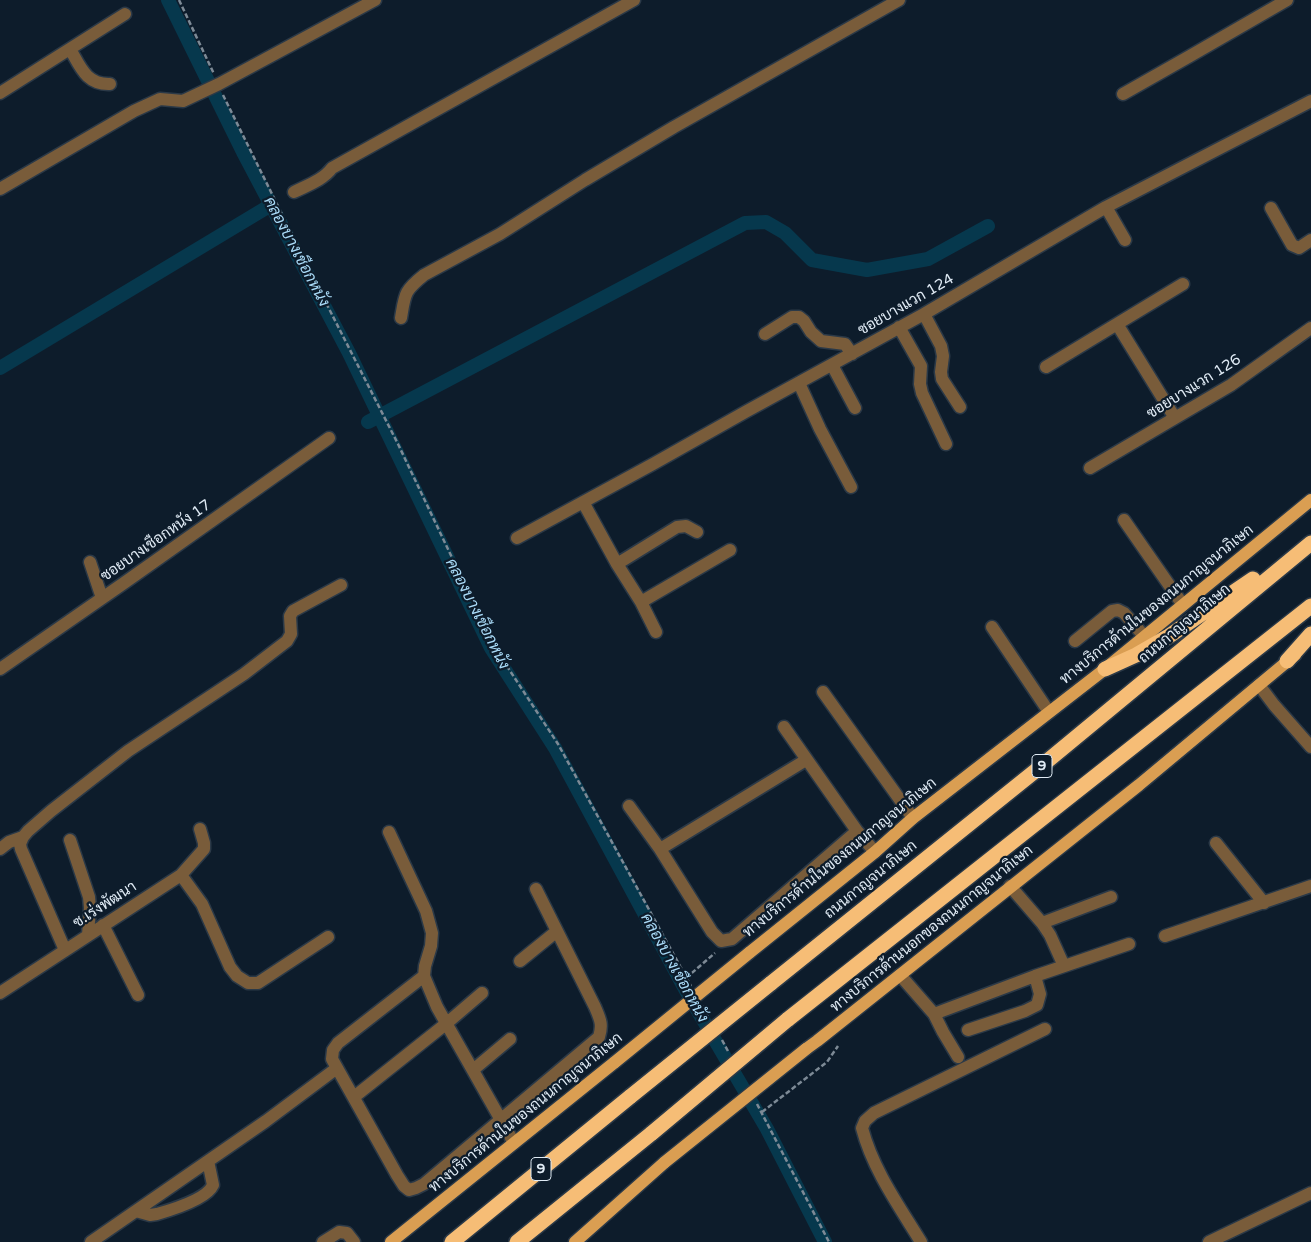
<!DOCTYPE html>
<html>
<head>
<meta charset="utf-8">
<style>
  body { margin:0 }
  canvas { display:block; background:#0d1c2b }
</style>
</head>
<body>
<canvas width="1311" height="1242"></canvas>
<script>
const g = document.querySelector('canvas').getContext('2d');
g.lineJoin = 'round';
function stroke(path, color, width, dash) {
  g.strokeStyle = color;
  g.lineWidth = width;
  g.lineCap = dash ? 'butt' : 'round';
  g.setLineDash(dash || []);
  g.stroke(path);
}
function drawText(font, color, halo, rows, align = 'center') {
  g.font = font + ' "Varela Round",Sarabun,sans-serif';
  g.lineWidth = 4.5;
  g.setLineDash([]);
  g.textBaseline = 'middle';
  g.strokeStyle = halo;
  g.fillStyle = color;
  for (const [text, x, y, turn = 0] of rows) {
    g.save();
    g.translate(x, y);
    g.rotate((+turn || 0) * Math.PI / 180);
    g.textAlign = isNaN(turn) ? turn : align;
    if (halo) g.strokeText(text, 0, 0);
    g.fillText(text, 0, 0);
    g.restore();
  }
}
const canal = new Path2D(`
  M168 0 243 152 349 353 491 648 555 748 685 989 767 1129 825 1242
  M0 368 271 205
  M368 422 745 223 766 222 785 233 812 260 867 270 928 259 988 226`);
const path = new Path2D(`
  M179 0 214 74
  M223 95 322 295 398 444 495 648 558 744 691 986
  M686 978 715 953
  M702 1006 708 1016
  M722 1040 729 1053
  M757 1104 829 1242
  M762 1112 827 1062 838 1046`);
const minor = new Path2D(`
  M70 49C80 66 86 85 110 84
  M0 93 125 14
  M1123 94 1190 56 1287 0
  M0 189 134 111 160 99 183 101 219 84 375 0
  M294 192C308 185 323 180 332 168L634 0
  M1106 207 1125 240
  M1271 208 1292 245 1299 248 1311 240
  M924 314 941 346 943 356 941 372 942 379 960 407
  M401 318C405 294 404 291 424 275L500 234 585 180 674 127 899 0
  M1117 324 1175 418
  M899 327 921 366 920 384 922 393 946 444
  M765 334 792 317H799L804 321 811 332 821 341 845 344 852 354
  M832 365 855 408
  M1046 367 1183 284
  M799 383 820 429 851 487
  M1090 468 1231 385 1311 328
  M583 502 617 564 641 602 656 632
  M1124 520 1183 605
  M517 538 653 464 747 411 924 314 1106 207 1311 101
  M90 562 102 598
  M617 564 677 527 686 526 697 532
  M641 602 730 550
  M992 627 1049 712
  M1075 641 1112 611 1118 610 1124 613 1144 636
  M0 669 124 583 329 438
  M1259 685 1274 705 1311 747
  M823 692 913 818
  M784 727 857 831
  M629 806 660 849 712 932 721 941 732 939 857 831 875 852
  M389 832 426 911 432 933 431 946 425 966 424 976 437 1007 514 1143
  M70 840 89 897 90 908 88 935
  M1216 843 1264 903
  M0 849 9 842 23 837
  M660 849 806 760
  M181 875 202 904 230 967 237 976 248 983H258L328 937
  M1010 886 1042 923 1050 935 1064 966
  M1042 923 1111 897
  M103 925 138 995
  M1165 936 1311 886
  M65 950 21 849 20 844 23 837 28 831 51 811 128 751 244 674 287 641 291 634 290 616 293 611 341 585
  M520 961 557 931
  M900 975 934 1014 943 1032 958 1057
  M424 976 338 1043 333 1050 332 1059 397 1175 404 1186 409 1190 416 1188 424 1184 599 1037C603 1024 600 1019 595 1007L536 889
  M0 993 181 875 204 849V843L200 829
  M934 1014 1035 976 1129 944
  M968 1030 1025 1011 1037 1005 1040 994 1035 976
  M473 1070 510 1039
  M354 1097 447 1023 482 993
  M136 1211 150 1215 157 1214C171 1210 207 1199 213 1185L208 1161
  M91 1242 266 1121 337 1068
  M323 1242 339 1232 347 1233 354 1242
  M921 1242C899 1206 873 1170 862 1128L865 1121 874 1113 1045 1029
  M1209 1242 1311 1193`);
const major = new Path2D(`
  M749 953 875 852 913 818 1105 669 1311 500
  M806 1049 817 1041 1139 785 1295 655
  M391 1242 615 1062
  M575 1242 665 1162`);
const highway = new Path2D(`
  M1287 661 1311 634
  M1105 669 1136 655 1169 636 1253 579
  M770 984 1034 772 1311 543
  M787 1020 1311 606
  M452 1242 631 1096
  M517 1242 652 1133`);
const majorBridge = new Path2D(`
  M615 1062 749 953
  M665 1162 806 1049`);
const highwayBridge = new Path2D(`
  M631 1096 770 984
  M652 1133 787 1020`);
const shields = [
  [1042,766,20],
  [541,1169,20]
];
const shieldNames = [
  ["9",1042,766],
  ["9",541,1169]
];
const streetNames = [
  ["ซอยบางแวก 124",906,305,-30],
  ["ซอยบางแวก 126",1194,387,-32],
  ["ซอยบางเชือกหนัง 17",156,541,-35],
  ["ทางบริการด้านในของถนนกาญจนาภิเษก",1157,605,-39],
  ["ถนนกาญจนาภิเษก",1185,624,-40],
  ["ทางบริการด้านในของถนนกาญจนาภิเษก",840,858,-39],
  ["ถนนกาญจนาภิเษก",871,880,-39],
  ["ซ.เร่งพัฒนา",105,905,-33],
  ["ทางบริการด้านนอกของถนนกาญจนาภิเษก",932,929,-39],
  ["ทางบริการด้านในของถนนกาญจนาภิเษก",526,1113,-39]
];
const waterNames = [
  ["คลองบางเชือกหนัง",296,252,62],
  ["คลองบางเชือกหนัง",477,614,63],
  ["คลองบางเชือกหนัง",674,968,61]
];
stroke(canal, '#06384d', 14);
stroke(minor, '#2b3947', 15);
stroke(major, '#2b3947', 15);
stroke(highway, '#2b3947', 18);
stroke(path, '#7d8a96', 2.5, [5, 2.5]);
stroke(minor, '#795c3a', 12);
stroke(major, '#da9e52', 12);
stroke(highway, '#f6bd76', 15);
stroke(majorBridge, '#2b3947', 15, []);
stroke(highwayBridge, '#2b3947', 18, []);
stroke(majorBridge, '#da9e52', 12);
stroke(highwayBridge, '#f6bd76', 15);
for (const [x, y, w] of shields) {
  const box = new Path2D();
  box.roundRect(x - w / 2, y - 11.5, w, 23, 4);
  g.fillStyle = '#0d1c2b';
  g.fill(box);
  stroke(box, '#e0ebf5', 1);
}
drawText('bold 14px', '#e0ebf5', null, shieldNames);
drawText('15px', '#e0ebf5', '#0d1c2b', streetNames);
drawText('italic 16px', '#a9daf7', '#0d1c2b', waterNames);
</script>
</body>
</html>
